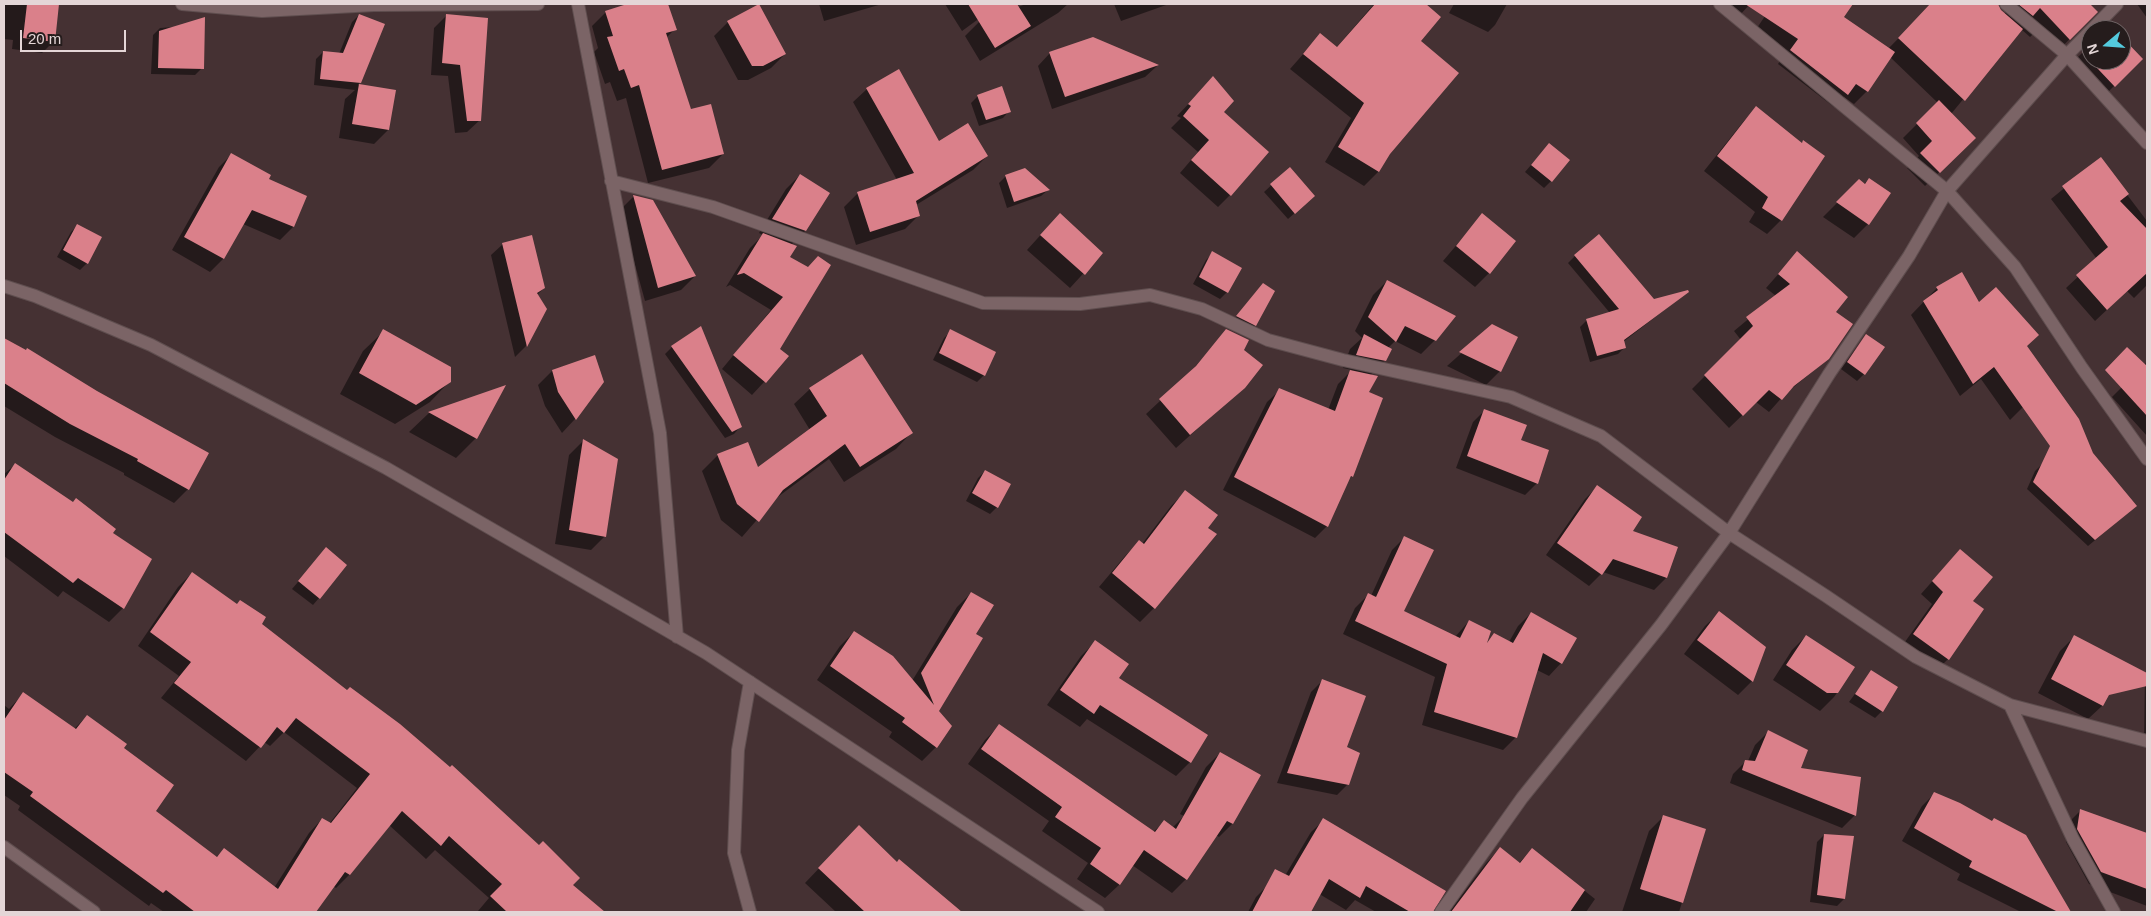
<!DOCTYPE html>
<html>
<head>
<meta charset="utf-8">
<style>
  body { margin:0 }
  #map { position:relative; width:2151px; height:916px; overflow:hidden; background:#453133; font-family:Arial,sans-serif }
  canvas { display:block }
  .frame { position:absolute; inset:0; border:5px solid #e4d6d7; pointer-events:none }
  .north { position:absolute; left:2081px; top:20px; width:50px; height:50px; box-sizing:border-box; background:#251c1c; border:1px solid #716667; border-radius:50%; rotate:252deg; font-size:14px; font-weight:700; line-height:20px; text-align:center; color:#e4d6d7 }
  .north::after { content:''; display:block; margin:auto; width:18px; height:22px; background:#54cadd; clip-path:polygon(50% 0,100% 100%,50% 72%,0 100%) }
  .scale { position:absolute; left:20px; top:30px; width:106px; height:22px; box-sizing:border-box; border:2px solid #e4d6d7; border-top:0; padding-left:6px; font-size:15px; line-height:18px; white-space:nowrap; color:#e4d6d7; -webkit-text-stroke:4px #251c1c; paint-order:stroke }
</style>
</head>
<body>
<div id="map">
<canvas width="2151" height="916"></canvas>
<div class="frame"></div>
<div class="north">N</div>
<div class="scale">20 m</div>
</div>
<script>
const g = document.querySelector('canvas').getContext('2d');
g.lineJoin = 'round';
function fillPath(path, color) {
  g.fillStyle = color;
  g.fill(path, 'evenodd');
}
function stroke(path, color, width, dash) {
  g.strokeStyle = color;
  g.lineWidth = width;
  g.lineCap = dash ? 'butt' : 'round';
  g.setLineDash(dash || []);
  g.stroke(path);
}
const shadow = new Path2D(`
  M4 4H32L57 9 53 42 42 53 12 49 13 40 4 39Z
  M623 4H667L675 29 666 38 691 110 723 154 709 168 648 183 626 98 617 101 610 82 605 84 594 52 598 48 592 26 606 12 623 6Z
  M819 4H882L824 21Z
  M945 4H999L962 31Z
  M1026 4H1068L1058 13 980 61 965 36 979 22Z
  M1114 4H1169L1121 21Z
  M1374 4H1424L1440 17 1419 41 1389 153 1378 172 1364 186 1325 162 1351 118 1290 69 1320 35 1336 48Z
  M1454 4H1507L1495 25 1488 32 1449 13Z
  M1723 4H1750L1740 15Z
  M1773 4H1851L1842 18 1888 49 1932 4H1951L1984 33 2009 9 2004 4H2088L2096 12 2057 52 2037 30 2030 37 2021 29 1951 114 1974 138 1925 186 1907 168 1919 156 1903 138 1938 103 1890 57 1867 91 1854 104 1844 97 1834 107 1778 64 1786 52 1755 31Z
  M2137 4H2147V18Z
  M359 15 360 82 358 85 394 91 388 130 374 144 339 138 345 99 355 90 314 85 316 59 323 52 339 54 352 22Z
  M446 16 480 120 467 132 455 133 448 76 431 75 434 28Z
  M728 22 785 54 771 68 748 80H738L714 36Z
  M203 25 202 68 195 75 151 74 153 35 160 28Z
  M2109 25 2113 30H2105Z
  M2121 38 2141 59 2100 100 2069 66 2091 44V60H2121Z
  M1050 53 1157 66 1145 77 1052 109 1038 66Z
  M1213 78 1230 195 1218 207 1180 173 1198 152 1171 128 1181 118 1177 116Z
  M867 89 939 143 987 156 973 170 916 205 919 215 905 229 856 245 844 207 858 193 897 180 853 102Z
  M978 96 1009 111 1003 118 979 126 971 103Z
  M1756 108 1801 144 1803 142 1824 156 1781 220 1767 234 1749 222 1755 212 1704 171 1743 122Z
  M1549 144 1551 181 1544 188 1525 172Z
  M232 154 267 180 305 197 293 227 280 240 243 224 223 259 210 272 172 250 219 167Z
  M2100 159 2147 221V285L2134 298 2127 291 2095 321 2066 288 2097 259 2051 199Z
  M1290 168 1306 203 1288 219 1264 192Z
  M800 175 828 193 805 231 791 245 779 349 787 357 752 395 722 369 771 310 730 285 726 287 750 248 763 235 759 233 786 189Z
  M1006 176 1048 190 1041 196 1007 208 999 183Z
  M1869 179 1868 224 1854 238 1823 217 1859 181 1864 184Z
  M634 196 695 276 681 290 645 301 620 210Z
  M1482 215 1489 273 1475 287 1443 261Z
  M78 225 87 263 80 270 57 257 71 232Z
  M1046 229 1102 253 1070 288 1027 250Z
  M503 244 544 288 537 295 546 309 526 346 515 357 491 255Z
  M1213 253 1227 292 1220 299 1193 284 1206 260Z
  M1797 253 1828 359 1785 394 1769 412 1756 402 1729 428 1692 389 1741 340 1734 331 1776 296 1766 288Z
  M1575 256 1653 301 1680 298 1623 342 1625 347 1618 354 1590 362 1580 327 1587 320 1610 313 1568 263Z
  M1387 281 1435 340 1421 354 1395 341 1388 348 1385 360 1370 376 1352 476 1347 482 1327 526 1315 538 1223 490 1267 402 1280 390 1328 410 1338 384 1352 370 1343 368 1350 349 1362 338 1355 331 1373 295Z
  M1937 288 1979 304 2026 346 2050 380 2010 420 1981 379 1960 396 1911 315Z
  M1256 292 1255 325 1248 332 1231 323Z
  M1492 326 1500 371 1486 385 1447 366Z
  M384 331 450 381 430 402 395 424 340 394 363 351Z
  M951 331 984 375 977 382 933 360 944 338Z
  M1226 331 1242 350 1244 387 1176 448 1146 414 1187 376Z
  M1866 335 1864 374 1857 381 1841 369Z
  M4 340 25 351 188 489 174 503 124 475V473L55 437 4 406Z
  M672 347 740 427 734 434 725 438 665 354Z
  M2147 362V436L2112 397Z
  M552 371 603 382 575 419 562 433 545 406 538 385Z
  M503 388 476 438 456 458 409 432 429 413Z
  M810 389 911 433 896 449 844 482 829 459 775 499 742 537 721 520 702 471 718 455 757 469 810 430 794 404Z
  M1485 410 1520 441 1537 483 1525 495 1456 468 1473 422Z
  M2081 426 2092 454 2129 512 2088 546 2027 489 2035 471Z
  M583 441 605 536 591 550 555 544 569 455Z
  M15 465 111 533 123 608 109 622 63 591 58 597 4 556V474Z
  M985 471 997 507 990 514 966 501 978 478Z
  M1597 487 1666 578 1654 590 1603 572 1589 586 1546 555 1585 499Z
  M1185 492 1206 528 1154 608 1140 622 1099 587 1125 556 1139 542 1142 544 1171 506Z
  M1405 537 1402 611 1455 637 1469 621 1486 643 1495 634 1509 642 1518 626 1531 613 1561 663 1549 676 1537 670 1516 737 1503 750 1422 725 1435 677 1343 634 1355 608 1368 595 1371 596 1392 550Z
  M326 549 319 598 313 605 292 589Z
  M1960 550 1971 601 1982 609 1948 659 1936 671 1902 646 1932 604 1921 594Z
  M192 573 260 624 603 912H479L478 911 489 898 435 850 426 859 389 825 349 875 336 888 333 886 315 912H164L151 903 149 906 18 810 20 806 4 795V705L9 709 23 694 74 729 87 716 122 749 154 811 215 858 224 850 274 888 309 833 322 819 329 824 357 788 284 732 270 746 264 742 246 761 161 698 179 676 138 646 178 587Z
  M971 593 975 634 937 711 936 747 922 761 889 737 892 732 817 680 840 646 854 632 912 681 957 607Z
  M1719 613 1752 681 1738 695 1684 654 1705 626Z
  M1806 636 1854 668 1834 697 1820 711 1773 680 1792 650Z
  M2074 637 2102 706 2088 719 2038 693 2060 651Z
  M1095 642 1117 679 1190 762 1176 776 1087 719 1080 727 1047 705 1081 656Z
  M2147 671V742H2144L2145 673Z
  M1871 672 1882 711 1875 718 1849 702Z
  M1322 681 1345 747 1348 784 1337 795 1277 783 1311 692Z
  M999 726 1153 832 1164 822 1172 828 1184 816 1180 814 1206 767 1220 753 1233 823 1219 837 1205 828 1186 879 1172 893 1132 865 1119 885 1105 898 1077 879 1088 863 1042 831 1049 821 968 764 985 740Z
  M1768 732 1799 769 1855 815 1842 828 1730 783 1733 774 1746 761H1748L1755 745Z
  M1934 794 1991 822 2025 836 2070 912H2021L1957 880 1960 874 1902 841 1922 806Z
  M2080 811 2147 834V906L2089 884 2066 842 2068 823Z
  M1663 817 1704 830 1679 912H1622L1649 831Z
  M1324 820 1432 910V912H1376L1355 900 1346 910 1286 874 1311 832Z
  M1824 835 1844 899 1837 906 1810 902 1817 842Z
  M845 841 897 863 899 861 958 912H836L805 883Z
  M1500 849 1518 864 1532 849 1595 899 1586 912H1449L1487 862Z
  M1267 886 1296 912H1248L1256 897Z`);
const building = new Path2D(`
  M27 4H59L55 42 23 38Z
  M627 4H668L677 30 666 33 691 109 711 104 724 154 662 170 639 85 631 88 624 69 619 71 607 37 613 36 605 11Z
  M759 4 786 54 763 66H752L727 21Z
  M968 4H1017L1031 26 995 48Z
  M1375 4H1426L1441 17 1421 41 1459 73 1390 154 1379 172 1338 147 1364 103 1303 54 1320 33 1337 47Z
  M1745 4H1853L1844 17 1895 52 1868 92 1856 84 1848 95 1790 50 1798 39Z
  M1930 4H1998L2001 10 2023 29 1965 101 1898 38Z
  M2018 4H2090L2098 12 2070 40 2040 8 2033 16Z
  M359 14 385 24 361 83 320 79 323 51 343 53Z
  M446 14 488 18 481 121H467L460 65 442 63Z
  M205 17 204 69 158 68 159 31Z
  M2121 36 2143 59 2115 87 2082 52 2091 42V60H2121Z
  M1093 37 1159 65 1065 97 1049 52Z
  M899 69 939 141 968 123 988 156 916 201 920 216 870 232 857 192 914 173 866 88Z
  M1213 76 1234 101 1224 112 1269 152 1231 196 1191 160 1209 140 1183 116 1191 106 1188 104Z
  M359 84 396 90 389 130 352 124Z
  M1002 86 1011 112 986 120 977 95Z
  M1939 100 1976 138 1940 173 1920 153 1932 141 1916 123Z
  M1756 106 1802 143 1803 140 1825 156 1782 221 1762 208 1768 197 1717 156Z
  M1549 143 1570 160 1552 182 1531 165Z
  M231 153 271 175 269 179 307 196 294 227 252 210 224 259 184 237Z
  M2101 157 2129 194 2120 201 2147 229V273L2107 310 2076 275 2108 247 2062 186Z
  M1290 167 1315 196 1295 214 1270 184Z
  M1025 168 1050 190 1014 202 1005 175Z
  M800 174 830 193 806 231 772 219Z
  M1869 178 1891 193 1869 225 1836 202 1859 179 1865 184Z
  M633 195 653 200 696 276 658 288Z
  M1060 213 1103 253 1085 275 1040 235Z
  M1482 213 1516 241 1490 274 1456 246Z
  M77 224 102 237 88 264 63 250Z
  M763 233 797 246 790 257 808 267 818 256 831 265 780 349 789 356 766 383 733 355 783 297 744 273 737 275Z
  M1599 234 1654 299 1688 290 1689 292 1624 340 1626 348 1597 356 1586 319 1619 309 1574 255Z
  M532 235 545 288 537 293 547 309 527 347 502 243Z
  M1212 251 1242 268 1228 293 1199 277Z
  M1797 251 1848 297 1836 312 1853 324 1829 359 1794 386 1782 400 1769 390 1743 416 1704 375 1753 326 1746 317 1790 284 1778 274Z
  M1962 272 1979 302 1996 287 2039 335 2027 346 2079 419 2093 453 2137 506 2095 540 2033 482 2050 446 1994 367 1973 384 1923 301 1938 290 1936 287Z
  M1387 280 1456 316 1436 341 1405 326 1396 342 1368 317Z
  M1263 283 1275 291 1256 326 1236 316Z
  M1492 324 1518 337 1501 372 1459 352Z
  M701 326 742 427 732 432 671 346Z
  M383 329 451 367V382L416 405 359 373Z
  M950 329 996 352 985 376 939 353Z
  M1226 329 1249 340 1244 350 1263 365 1245 388 1190 435 1159 399 1196 366Z
  M1364 334 1392 349 1386 361 1356 355Z
  M1866 334 1885 347 1865 375 1847 362Z
  M4 338 26 350 27 348 97 391 209 453 189 490 137 461 138 459 70 424 4 383Z
  M2127 347 2147 366V416L2105 370Z
  M862 354 913 433 860 467 845 444 783 490 759 522 737 504 717 454 748 442 758 467 827 416 809 388Z
  M595 355 604 382 576 420 558 392 552 370Z
  M1350 370 1378 376 1369 392 1383 398 1353 477 1351 476 1328 527 1234 477 1279 388 1335 411Z
  M506 385 477 439 428 412Z
  M1484 409 1527 425 1521 440 1549 450 1538 484 1467 456Z
  M583 439 618 459 606 537 569 530Z
  M15 463 73 502 76 498 116 529 113 533 152 559 124 609 78 578 73 583 4 532V480Z
  M985 470 1011 484 998 508 972 493Z
  M1597 485 1642 517 1633 531 1678 547 1667 578 1613 559 1602 575 1557 543Z
  M1185 490 1218 515 1208 528 1217 534 1155 609 1112 573 1139 540 1144 544Z
  M1404 536 1434 550 1404 611 1460 638 1469 620 1491 631 1487 643 1494 633 1513 643 1531 612 1577 638 1562 664 1543 653 1517 738 1434 712 1447 664 1355 621 1368 593 1376 597Z
  M326 547 347 565 320 599 298 581Z
  M1960 549 1993 577 1973 601 1984 609 1949 660 1913 634 1943 592 1932 581Z
  M192 572 237 604 240 600 266 617 262 624 347 690 350 687 400 724 450 767 452 765 539 845 543 841 580 878 573 885 605 912H507L490 896 502 884 449 836 441 846 402 811 350 875 345 872 316 912H195L166 890 163 893 30 796 33 792 4 772V720L23 692 76 729 87 715 127 744 124 748 174 785 156 811 217 857 224 848 278 889 322 818 331 823 370 774 296 718 284 733 277 727 261 748 174 683 191 662 150 632Z
  M971 592 994 605 976 634 983 638 939 711 952 726 937 748 902 722 905 718 830 666 854 631 893 656 934 705 921 673Z
  M1719 611 1766 647 1753 682 1697 640Z
  M1806 635 1855 667 1838 693H1827L1786 665Z
  M2074 635 2147 673V686L2109 695 2103 706 2051 679Z
  M1095 640 1129 664 1119 678 1208 735 1191 763 1100 705 1094 714 1060 690Z
  M1871 670 1898 687 1883 712 1855 694Z
  M1322 679 1366 696 1347 747 1360 753 1349 785 1287 773Z
  M999 724 1155 832 1164 820 1176 829 1220 752 1261 775 1233 824 1227 821 1187 880 1144 850 1120 885 1090 864 1101 848 1055 817 1062 807 981 749Z
  M1768 730 1808 750 1801 768 1861 777 1856 816 1742 770 1745 760 1755 761Z
  M1934 792 1960 803 1992 821 1994 818 2026 835 2071 912H2058L1969 867 1972 861 1914 828Z
  M2080 809 2147 833V889L2101 872 2077 829Z
  M1663 815 1706 829 1683 903 1640 889Z
  M1323 818 1446 891 1433 912H1410L1366 886 1360 898 1329 879 1311 912H1252L1275 869 1289 876Z
  M859 825 897 862 899 859 962 912H865L818 868Z
  M1824 834 1854 836 1845 899 1817 895Z
  M1500 847 1520 863 1532 848 1585 890 1570 912H1451Z`);
const street = new Path2D(`
  M182 4 262 11 374 5 538 4
  M578 4 660 433 677 637
  M1720 4 1947 191 2015 267 2082 368 2147 459
  M2006 4 2067 55 2147 143
  M611 181 713 207 983 303 1080 304 1150 295 1202 309 1268 340 1343 360 1511 397 1601 436 1729 533 1826 596 1916 657 2010 705 2073 839 2114 912
  M4 286 35 296 151 345 386 468 706 653 1098 912
  M750 682 738 750 734 853 750 912
  M2010 705 2147 741
  M4 847 94 912
  M1441 912 1522 798 1661 625 1729 533 1829 374 1909 256 1947 191 2067 55 2117 4`);
fillPath(shadow, '#0007');
fillPath(building, '#da808a');
stroke(street, '#5f4e4f', 14);
stroke(street, '#7b6466', 12);
</script>
</body>
</html>
